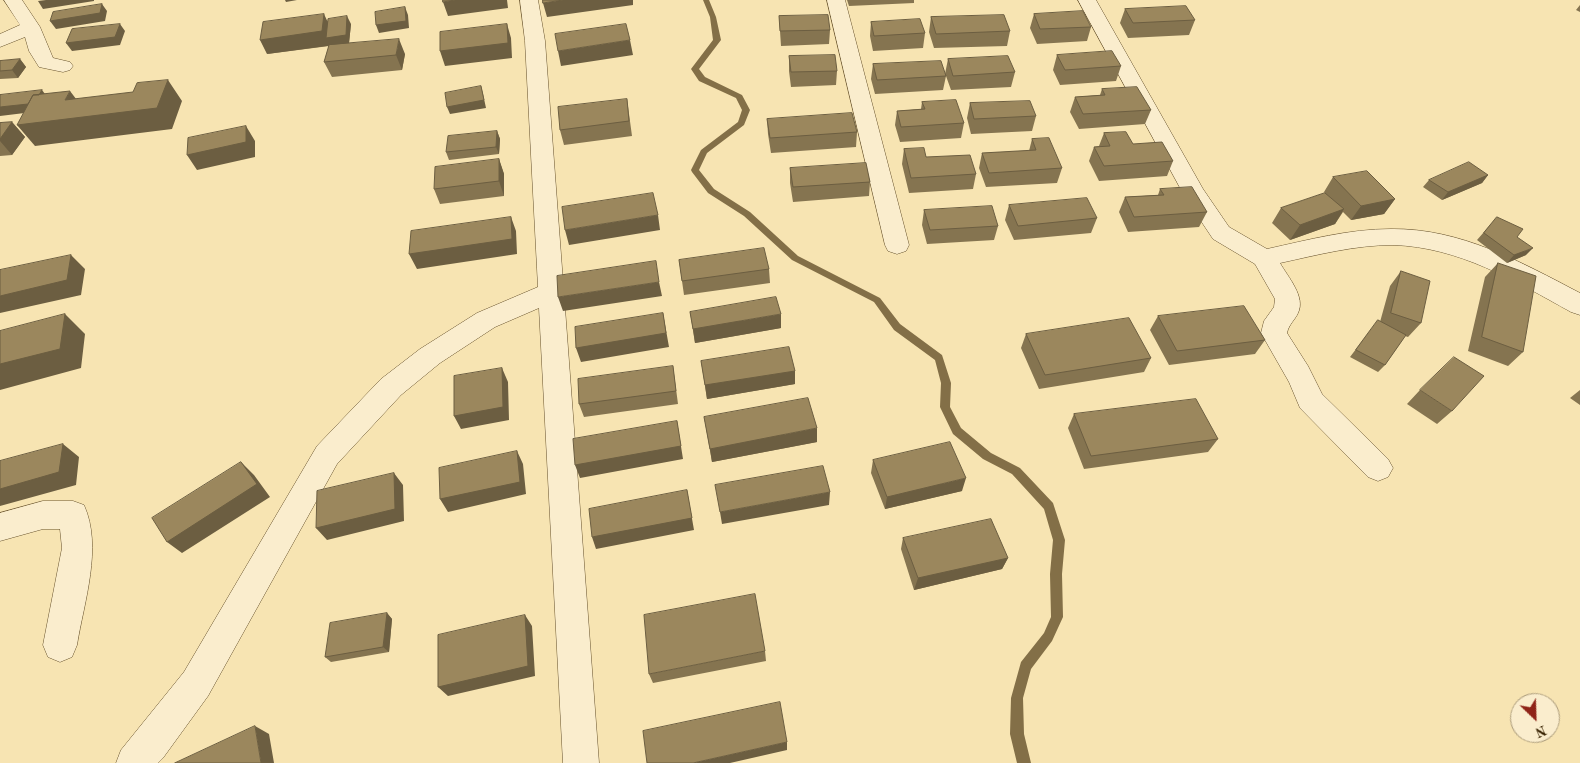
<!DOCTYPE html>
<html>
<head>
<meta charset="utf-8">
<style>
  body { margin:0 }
  #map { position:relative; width:1580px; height:763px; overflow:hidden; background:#f7e4b2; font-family:"Old Standard TT",serif }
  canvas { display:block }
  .north { position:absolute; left:1510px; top:693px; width:50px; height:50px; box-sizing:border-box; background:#faedcd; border:1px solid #ac9c7b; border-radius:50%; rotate:156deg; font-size:14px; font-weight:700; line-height:20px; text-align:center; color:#372201 }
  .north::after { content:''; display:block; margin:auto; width:18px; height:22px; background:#8f2418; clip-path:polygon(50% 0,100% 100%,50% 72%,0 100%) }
</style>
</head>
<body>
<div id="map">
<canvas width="1580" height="763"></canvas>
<div class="north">N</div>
</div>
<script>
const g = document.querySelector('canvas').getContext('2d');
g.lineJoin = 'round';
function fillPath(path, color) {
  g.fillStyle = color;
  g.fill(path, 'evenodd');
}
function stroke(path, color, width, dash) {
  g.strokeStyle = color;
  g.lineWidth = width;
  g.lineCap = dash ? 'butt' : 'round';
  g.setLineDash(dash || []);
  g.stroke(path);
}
const stream = new Path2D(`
  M703 0H709L716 17 721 40 699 69 705 77 742 95 750 110 744 125 707 153 699 170 714 189 750 212 798 256 880 298 900 324 942 355 951 383 950 407 961 428 991 453 1020 468 1053 503 1065 540 1062 574 1063 617 1052 641 1031 669 1023 698 1024 734 1031 763H1017L1010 734 1011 698 1021 662 1044 633 1051 617 1050 574 1053 540 1044 509 1012 474 983 459 953 434 940 407 941 383 935 360 894 330 874 302 792 260 744 216 708 193 692 172 691 170 701 150 738 122 742 110 736 98 699 81 691 69 713 40 710 17Z`);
const minor = new Path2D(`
  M4 0H22L40 27 53 58 70 62 73 66 70 70 63 72 39 67 29 51 25 37 0 47V34L20 25Z
  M520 0H538L545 41 599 763H563L539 308 495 327 440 363 401 395 337 464 208 696 163 758 158 763H116L121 750 184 672 317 446 381 379 420 349 477 313 538 287 525 41Z
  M827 0H845L909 245 906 251 897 254 888 251 885 245Z
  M1078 0H1096L1203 189 1229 227 1267 249C1308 240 1349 229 1391 229 1460 228 1521 262 1580 293V315L1571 312C1515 281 1459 247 1393 245 1355 245 1317 255 1280 263 1288 277 1306 297 1298 313 1295 320 1289 324 1287 333L1308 366 1322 394 1388 459 1393 468 1388 477 1378 481 1368 477 1300 408 1289 382 1261 333 1264 321 1274 307 1275 299 1255 264 1213 239 1185 197Z
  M43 501H73L84 505C103 547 84 602 77 645L72 657 60 662 48 657 43 645 62 548 60 529H43L0 541V513Z`);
const wall = new Path2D(`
  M847 0H914V3L849 6Z
  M1580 5V12L1576 10Z
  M1125 9 1195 20 1189 35 1128 38 1120 23Z
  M1034 14 1091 27 1087 41 1037 44 1030 28Z
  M779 16 830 30 829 44 781 46Z
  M931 17 1010 31 1007 46 934 48 929 32Z
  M327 21 351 24 349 43 405 54 402 70 332 77 324 62 329 46 267 54Z
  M871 22 925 33 923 48 873 51 870 36Z
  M1057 55 1121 66 1116 81 1060 85 1053 70Z
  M789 56 837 71 836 85 791 87 789 71Z
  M20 59 26 67 18 78 0 79V61Z
  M948 59 1015 72 1011 87 951 90 946 76 943 90 875 94 871 79 873 64 945 74Z
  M1102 89 1151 110 1145 124 1079 129 1070 112 1075 97 1100 95Z
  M627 99 632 136 564 145 560 130Z
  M922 102 964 123 961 138 900 142 895 125 897 111 921 109Z
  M970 103 1036 116 1032 131 971 134 967 118Z
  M767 119 857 132 856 147 771 153 768 134Z
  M12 122 25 137 12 155 0 156V123Z
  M497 131 500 139 499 154 449 160 446 152Z
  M1104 133 1133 144 1173 161 1167 176 1099 181 1089 161 1094 147 1099 146Z
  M1032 139 1062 168 1057 183 986 187 979 168 982 153 1029 151Z
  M904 149 976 174 973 189 909 193 902 164Z
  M499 159 504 174V196L440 204 434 189Z
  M790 168 870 182 869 196 793 202 790 183Z
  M1488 175 1482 183 1442 200 1423 187 1429 180Z
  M1333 177 1395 199 1384 214 1351 220 1343 212 1335 224 1290 240 1272 223 1281 208 1325 193 1324 192Z
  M1160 189 1207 212 1199 227 1128 232 1119 212 1125 197 1158 195Z
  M1009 205 1097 218 1091 233 1014 240 1005 220Z
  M924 210 998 226 994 240 927 244 922 225Z
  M1497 217 1517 237 1526 255 1507 263 1477 240Z
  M679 260 769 269 770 283 684 295Z
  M1498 263 1523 352 1508 366 1468 351 1485 277Z
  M1401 271 1421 323 1408 337 1405 336 1385 365 1378 372 1350 357 1378 320 1380 322 1390 286Z
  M690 312 781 328 695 343Z
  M1158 316 1265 340 1255 354 1169 365 1150 330Z
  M1026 334 1151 358 1144 372 1039 389 1021 348Z
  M701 361 795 371V384L707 399Z
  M673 366 678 404 584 417 579 404Z
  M1420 390 1452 411 1437 424 1407 404Z
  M1580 390V405L1570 398Z
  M1074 414 1218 439 1208 452 1084 469 1068 428Z
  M704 417 817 442 712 462Z
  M873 460 962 491 885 509 871 473Z
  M903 538 1008 558 1002 569 914 590 901 549Z
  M387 613 392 619 389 652 331 662 325 657Z
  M765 651 766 661 653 683 649 674Z`);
const shadedWall = new Path2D(`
  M46 0H94V1L43 9 38 1Z
  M285 0H297L286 2Z
  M455 0H507L508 8 448 16 443 2Z
  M563 0H633V5L547 17 543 3Z
  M102 4 107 11 105 21 56 29 50 21Z
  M405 7 408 15 409 28 379 33 376 25Z
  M324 14 331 29 347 16 351 24 349 43 267 54 260 40Z
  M120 24 125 31 120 45 72 51 66 43Z
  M507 24 511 38 512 58 445 66 440 51Z
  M399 39 405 54 402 70 396 55Z
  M630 40 633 55 561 66 558 51Z
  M20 59 26 67 18 78 12 70Z
  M168 80 182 101 172 129 35 146 17 125 65 100 70 91 86 112Z
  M481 86 483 94 486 108 450 114 447 107Z
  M42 90 48 98 41 111 0 116V107Z
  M12 122 25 137 12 155 0 141V139Z
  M246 126 255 141V157L197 170 187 155Z
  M497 131 500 139 499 154 496 147Z
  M499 159 504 174V196L499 181Z
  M1488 175 1482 183 1442 200 1448 192Z
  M1395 199 1384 214 1351 220 1361 206Z
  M1344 209 1335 224 1290 240 1300 225Z
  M658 215 660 230 569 245 565 230Z
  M511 217 516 231 517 254 417 269 409 254Z
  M1533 248 1526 255 1507 263 1514 255Z
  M71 255 85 269 81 295 0 313V296Z
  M659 282 662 296 563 311 558 297Z
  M663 313 669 347 581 362 576 348Z
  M65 314 85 334 81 368 0 390V364Z
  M781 314V328L695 343 693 329Z
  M502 368 508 382 509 420 461 429 454 416Z
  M795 371V384L707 399 705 385Z
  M677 421 683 459 580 478 575 465Z
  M817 428V442L712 462 710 449Z
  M63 444 79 457 76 485 0 506V489Z
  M517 451 523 464 526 494 448 512 440 499Z
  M241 462 254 475 270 497 182 553 167 542Z
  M394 473 403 485 404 521 327 540 316 528Z
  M966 478 962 491 885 509 887 497Z
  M687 490 694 530 596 549 592 537Z
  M830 492 829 505 722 524 720 512Z
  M1008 558 1002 569 914 590 918 578Z
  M387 613 392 619 389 652 383 647Z
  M525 615 532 626 535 676 448 696 438 687Z
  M255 726 269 734 274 763H261Z
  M787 742V750L730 763H693Z`);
const building = new Path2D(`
  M443 0H455L443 2Z
  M543 0H563L543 3Z
  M102 4 100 13 50 21 53 12Z
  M1186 6 1195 20 1133 23 1125 9Z
  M405 7 406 21 376 25 375 12Z
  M1083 11 1091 27 1040 29 1034 14Z
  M324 14 322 31 260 40 263 22Z
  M828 15 830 30 780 31 779 16Z
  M1004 15 1010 31 936 34 931 17Z
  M347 16 346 35 326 38 328 19Z
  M920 19 925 33 874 36 871 22Z
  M120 24 115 37 66 43 72 29Z
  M507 24 508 43 440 51V32Z
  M626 24 630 40 558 51 555 34Z
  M399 39 396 55 324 62 329 45Z
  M1112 51 1121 66 1065 70 1057 55Z
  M835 55 837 71 791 72 789 56Z
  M1008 56 1015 72 953 76 948 59Z
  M20 59 12 70 0 71V61Z
  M941 61 946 76 877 80 873 64Z
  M168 80 157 108 17 125 33 95 70 91 65 100 133 92 137 83Z
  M481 86 484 100 447 107 445 93Z
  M1137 87 1151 110 1083 114 1075 97 1105 95 1102 89Z
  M42 90 39 95H33L28 104 0 107V95Z
  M627 99 629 121 560 130 558 107Z
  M956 100 964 123 901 127 897 111 925 109 922 102Z
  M1030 101 1036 116 974 119 970 103Z
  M852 113 857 132 770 138 767 119Z
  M12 122 0 139V123Z
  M246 126V142L187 155 188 138Z
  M497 131 496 147 446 152 448 136Z
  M1126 132 1133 144 1162 142 1173 161 1104 166 1094 147 1110 146 1104 133Z
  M1049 138 1062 168 989 173 982 153 1036 150 1032 139Z
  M924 148 926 157 970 155 976 174 911 178 904 149Z
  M499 159V181L434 189 435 167Z
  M1469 162 1488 175 1448 192 1429 180Z
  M866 163 870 182 793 187 790 168Z
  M1367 171 1395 199 1361 206 1333 177Z
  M1192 187 1207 212 1134 217 1125 197 1164 195 1160 189Z
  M653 193 658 215 565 230 562 207Z
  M1325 193 1344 209 1300 225 1281 208Z
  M1087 198 1097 218 1018 226 1009 205Z
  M992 206 998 226 930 230 924 210Z
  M511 217 512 239 409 254 411 231Z
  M1497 217 1523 229 1517 237 1533 248 1514 255 1484 233Z
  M764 248 769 269 682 281 679 260Z
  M71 255 67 280 0 296V270Z
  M656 261 659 282 558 297 557 276Z
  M1498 263 1536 276 1523 352 1482 337Z
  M1401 271 1430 281 1421 323 1391 313Z
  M776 297 781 314 693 329 690 312Z
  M1244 306 1265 340 1177 351 1158 316Z
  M663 313 666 333 576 348 575 327Z
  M65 314 60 349 0 364V331Z
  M1129 318 1151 358 1045 375 1026 334Z
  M1378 320 1406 335 1385 365 1356 350Z
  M789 347 795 371 705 385 701 361Z
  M1454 357 1484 376 1452 411 1420 390Z
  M673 366 676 391 579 404 578 379Z
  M502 368 503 407 454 416V376Z
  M808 398 817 428 710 449 704 417Z
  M1196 399 1218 439 1091 456 1074 414Z
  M677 421 681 446 575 465 573 439Z
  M950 442 966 478 887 497 873 460Z
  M63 444 59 472 0 489V461Z
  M517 451 520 482 440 499 439 468Z
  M241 462 257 484 167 542 152 518Z
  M823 466 830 492 720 512 715 485Z
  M394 473 395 509 316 528 317 491Z
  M687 490 692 518 592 537 589 509Z
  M991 519 1008 558 918 578 903 538Z
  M755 594 765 651 649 674 644 615Z
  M387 613 383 647 325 657 330 623Z
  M525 615 528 666 438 687V635Z
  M780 702 787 742 693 763H647L643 731Z
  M255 726 261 763H175Z`);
fillPath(stream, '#836f47');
stroke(minor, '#67522d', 1);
fillPath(minor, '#faedcd');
fillPath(wall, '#857450');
fillPath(shadedWall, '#6c5e41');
fillPath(building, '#9b875d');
stroke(building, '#6c5e41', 1);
</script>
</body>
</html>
